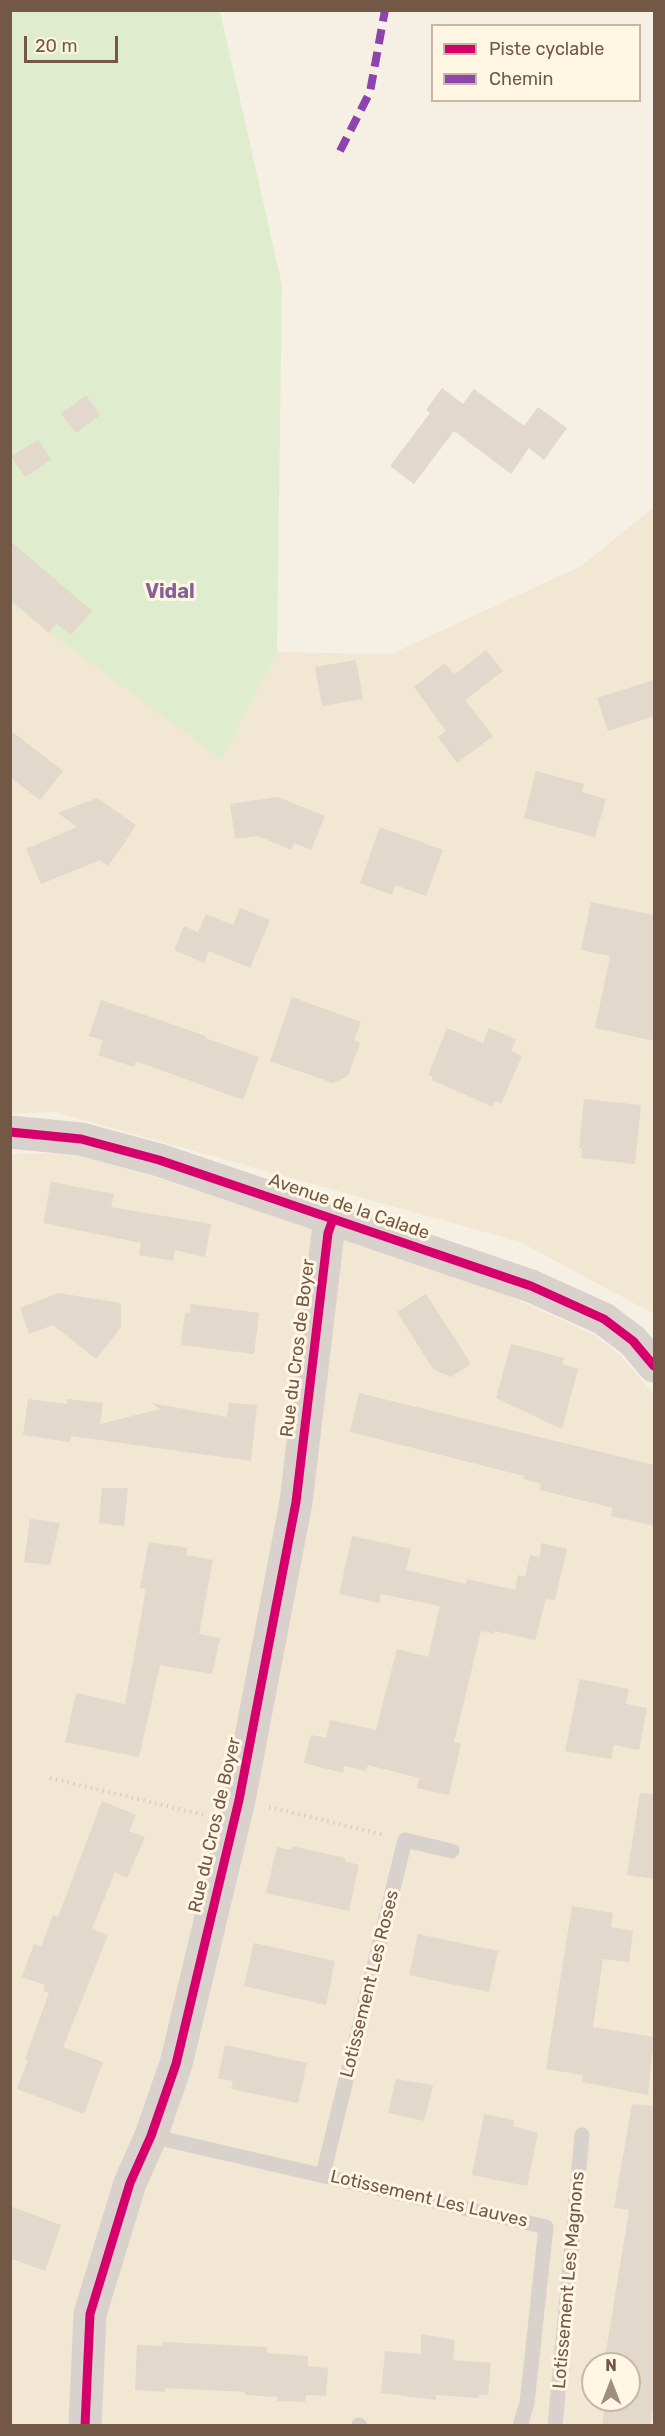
<!DOCTYPE html>
<html>
<head>
<meta charset="utf-8">
<style>
  body { margin:0 }
  #map { position:relative; width:665px; height:2436px; overflow:hidden; background:#f6f0e4; font-family:Rubik,sans-serif }
  canvas { display:block }
  .frame { position:absolute; inset:0; border:12px solid #735845; pointer-events:none }
  .legend { position:absolute; left:431px; top:24px; width:210px; height:78px; box-sizing:border-box; background:#fff6e4; border:2px solid #c7b7a4; margin:0; padding:8px 10px; list-style:none; font-size:18px; color:#735845 }
  .legend li { display:flex; align-items:center; gap:12px; height:30px }
  .legend b { width:30px; border:2px solid #c7b7a4 }
  .north { position:absolute; left:581px; top:2352px; width:60px; height:60px; box-sizing:border-box; background:#fff6e4; border:2px solid #c7b7a4; border-radius:50%; rotate:0deg; font-size:16px; font-weight:700; line-height:24px; text-align:center; color:#735845 }
  .north::after { content:''; display:block; margin:auto; width:21px; height:27px; background:#a18d7d; clip-path:polygon(50% 0,100% 100%,50% 72%,0 100%) }
  .scale { position:absolute; left:24px; top:36px; width:94px; height:27px; box-sizing:border-box; border:3px solid #735845; border-top:0; padding-left:8px; font-size:18px; line-height:21px; white-space:nowrap; color:#735845; -webkit-text-stroke:4px #fff6e4; paint-order:stroke }
</style>
</head>
<body>
<div id="map">
<canvas width="665" height="2436"></canvas>
<div class="frame"></div>
<ul class="legend">
<li><b style="height:8px;background:#d6006c"></b>Piste cyclable</li>
<li><b style="height:8px;background:#8e44ad"></b>Chemin</li>
</ul>
<div class="north">N</div>
<div class="scale">20 m</div>
</div>
<script>
const g = document.querySelector('canvas').getContext('2d');
g.lineJoin = 'round';
function fillPath(path, color) {
  g.fillStyle = color;
  g.fill(path, 'evenodd');
}
function stroke(path, color, width, dash) {
  g.strokeStyle = color;
  g.lineWidth = width;
  g.lineCap = dash ? 'butt' : 'round';
  g.setLineDash(dash || []);
  g.stroke(path);
}
function drawText(font, color, halo, rows, align = 'center') {
  g.font = font + ' Rubik,sans-serif';
  g.lineWidth = 6;
  g.setLineDash([]);
  g.textBaseline = 'middle';
  g.strokeStyle = halo;
  g.fillStyle = color;
  for (const [text, x, y, turn = 0] of rows) {
    g.save();
    g.translate(x, y);
    g.rotate((+turn || 0) * Math.PI / 180);
    g.textAlign = isNaN(turn) ? turn : align;
    if (halo) g.strokeText(text, 0, 0);
    g.fillText(text, 0, 0);
    g.restore();
  }
}
const residential = new Path2D(`
  M10 478 222 760 277 652 391 654 581 566 654 507V1314L520 1242 55 1112 11 1114Z
  M71 1153 149 1175 486 1286 593 1334 622 1357 654 1394V2425H11L10 1154ZM593 2364H629V2400H593Z`);
const green = new Path2D(`
  M11 11H220L282 285 277 652 222 760 11 604Z`);
const building = new Path2D(`
  M442 388 463 404 474 389 524 426 538 407 567 428 544 460 529 448 511 474 454 431 414 484 390 466 430 413 426 410Z
  M86 395 100 415 76 433 61 414Z
  M38 440 51 460 25 477 11 456Z
  M10 541 92 611 71 635 56 623 49 633 10 599Z
  M486 650 503 671 465 700 493 736 457 763 438 737 446 731 414 687 445 663 454 675Z
  M356 660 363 699 322 706 315 667Z
  M654 680V716L608 731 597 698Z
  M10 730 63 771 40 800 10 777Z
  M536 771 584 784 582 792 606 799 595 837 524 818Z
  M278 797 325 816 311 850 294 843 291 850 258 836 235 839 230 804Z
  M97 798 136 825 123 845 108 866 100 860 41 884 26 849 77 827 58 813Z
  M380 827 443 850 426 896 395 885 392 895 360 883Z
  M591 902 654 915V1041L595 1028 610 956 581 950Z
  M240 908 270 920 250 968 209 951 204 963 174 950 184 926 198 932 206 914 233 925Z
  M292 997 361 1022 354 1040 360 1043 348 1076 333 1083 270 1061Z
  M101 1000 206 1036 205 1038 259 1057 243 1100 136 1061 134 1067 98 1055 103 1040 89 1036Z
  M447 1028 483 1043 489 1028 516 1039 511 1051 522 1056 501 1104 495 1101 493 1107 432 1080 433 1077 428 1075Z
  M584 1099 641 1105 635 1164 581 1158 582 1148H579Z
  M51 1182 114 1194 111 1207 211 1224 205 1257 175 1250 173 1261 139 1255 141 1243 43 1223Z
  M58 1293 121 1303V1327L96 1359 53 1325 29 1334 20 1308Z
  M426 1294 471 1364 451 1377 433 1369 397 1312Z
  M191 1304 259 1313 254 1354 181 1345 185 1313H190Z
  M511 1344 564 1358 562 1364 578 1369 562 1429 496 1398Z
  M359 1393 654 1465V1526L611 1516 613 1508 540 1490 541 1484 523 1479 524 1476 350 1432Z
  M28 1399 67 1404V1399L103 1403 100 1424 160 1409 152 1403 227 1417 229 1403 257 1405 251 1461 71 1436 70 1442 23 1435Z
  M102 1488H128L124 1526 99 1523Z
  M30 1519 60 1523 50 1565 24 1562Z
  M352 1536 411 1549 406 1570 466 1584 467 1579 515 1590 518 1575 525 1577 530 1555 539 1557 542 1543 567 1549 555 1600 546 1599 535 1640 494 1631V1634L481 1631 454 1742 461 1744 449 1795 417 1788 419 1778 368 1765 366 1771 344 1766 343 1773 304 1763 311 1735 326 1738 330 1720 376 1730 397 1649 428 1657 440 1606 381 1594 379 1603 339 1594Z
  M149 1542 188 1548 186 1555 213 1560 199 1634 220 1638 212 1674 160 1665 139 1757 65 1742 76 1693 125 1704 146 1589 140 1588Z
  M580 1679 629 1689 626 1704 647 1708 639 1750 614 1745 611 1759 565 1751Z
  M640 1793 654 1794V1879L627 1875Z
  M102 1801 136 1815 129 1831 145 1837 127 1878 115 1872 92 1929 108 1935 63 2047 103 2062 84 2114 17 2089 28 2060 25 2059 49 1993 43 1991 45 1985 22 1977 34 1944 41 1947 53 1915 58 1917Z
  M292 1846 345 1858V1861L359 1865 349 1911 266 1893 277 1847 291 1850Z
  M572 1906 613 1913 611 1927 633 1931 629 1962 603 1959 593 2027 654 2037 648 2095 582 2082 583 2075 546 2069Z
  M418 1934 498 1951 489 1992 409 1975Z
  M254 1943 335 1961 326 2005 244 1986Z
  M225 2045 307 2063 298 2103 231 2089 233 2081 218 2078Z
  M396 2079 433 2085 424 2121 388 2113Z
  M632 2104 654 2106V2401L650 2426H602L606 2400H629V2364H604L629 2210 614 2208Z
  M484 2114 514 2120 513 2126 538 2133 527 2186 472 2175Z
  M10 2206 61 2225 45 2271 10 2258Z
  M421 2334 455 2340 453 2360 491 2363 488 2395H479V2398L436 2395V2400L381 2393 385 2351 421 2354Z
  M163 2342 267 2347V2353L308 2356V2366L328 2368 326 2396 306 2395 305 2402 277 2401V2397L245 2395V2392L166 2388 165 2392 135 2390 137 2345 163 2346Z`);
const path = new Path2D(`
  M50 1778 204 1815
  M269 1807 384 1835`);
const lane = new Path2D(`
  M151 2136 546 2227 527 2403 520 2426
  M323 2174 405 1840 452 1851
  M359 2425 360 2426
  M555 2426 582 2135`);
const secondary = new Path2D(`
  M10 1132 81 1139 159 1160 531 1286 604 1319 633 1341 654 1366
  M85 2426 90 2314 130 2183 151 2136 176 2064 239 1800 296 1502 328 1233 333 1219`);
const quiet = new Path2D(`
  M340 151 370 92 385 10`);
const cycleway = new Path2D(`
  M10 1132 81 1139 159 1160 531 1286 604 1319 633 1341 654 1366
  M85 2426 90 2314 130 2183 151 2136 176 2064 239 1800 296 1502 328 1233 333 1219`);
const streetNames = [
  ["Avenue de la Calade",349,1207,19],
  ["Rue du Cros de Boyer",298,1348,-83],
  ["Rue du Cros de Boyer",215,1825,-77],
  ["Lotissement Les Roses",370,1984,-76],
  ["Lotissement Les Lauves",429,2199,13],
  ["Lotissement Les Magnons",569,2280,-85]
];
const neighbourhoodNames = [
  ["Vidal",170,592]
];
fillPath(residential, '#f2e7d3');
fillPath(green, '#dfedce');
fillPath(building, '#e2d8cc');
stroke(path, '#d6cec7', 4, [1.5, 4.5]);
stroke(lane, '#d9d1cb', 15);
stroke(secondary, '#d9d1cb', 33);
stroke(quiet, '#8e44ad', 8, [15, 8]);
stroke(cycleway, '#d6006c', 9);
drawText('18px', '#735845', '#fff6e4', streetNames);
drawText('bold 20px', '#886097', '#fff6e4', neighbourhoodNames);
</script>
</body>
</html>
